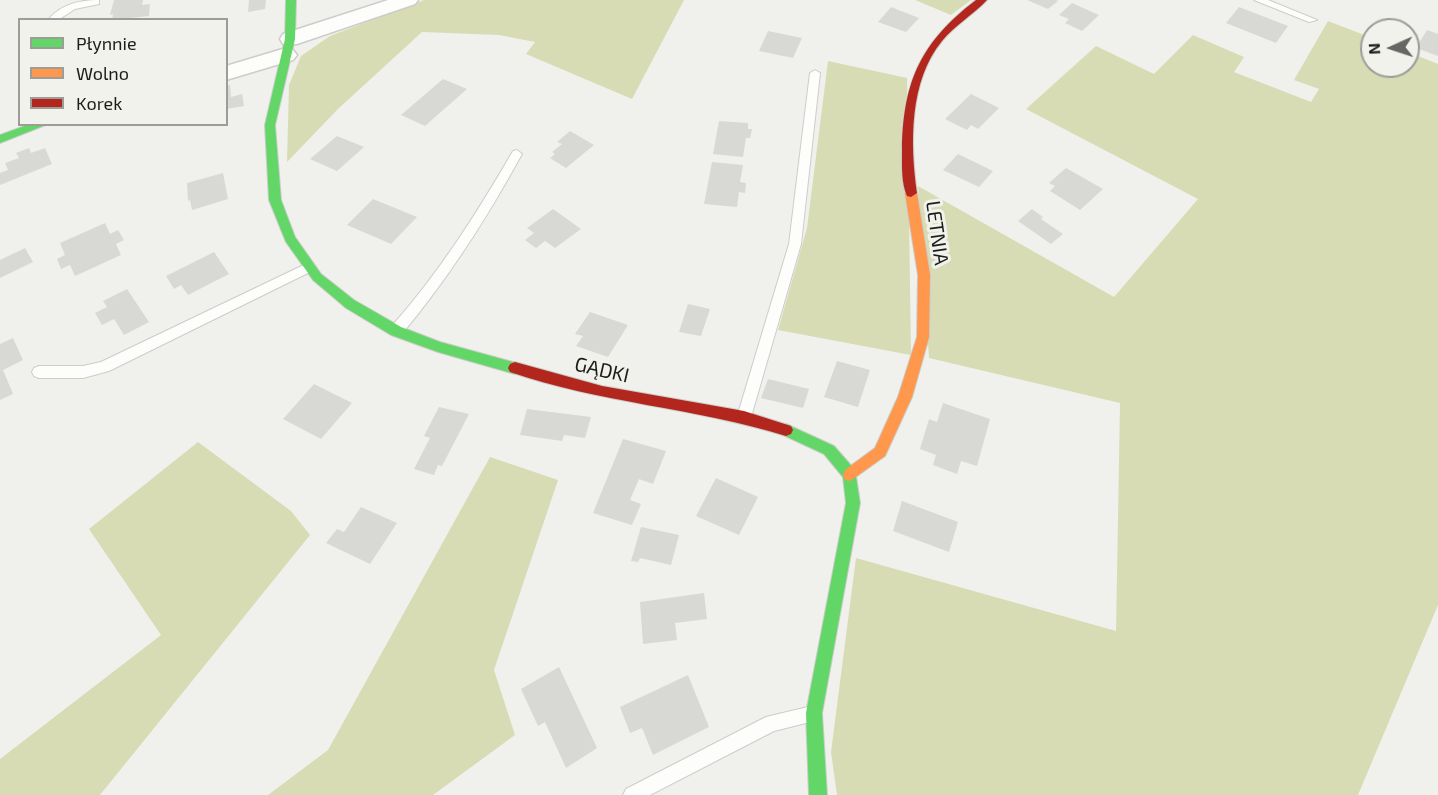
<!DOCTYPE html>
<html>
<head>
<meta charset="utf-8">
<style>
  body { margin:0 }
  #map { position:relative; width:1438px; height:795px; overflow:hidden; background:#f0f1ed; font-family:"Exo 2",sans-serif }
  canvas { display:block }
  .legend { position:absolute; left:18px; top:18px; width:210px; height:108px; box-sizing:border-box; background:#f1f2ec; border:2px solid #9c9c98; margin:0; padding:8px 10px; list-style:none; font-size:18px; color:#1c1c1a }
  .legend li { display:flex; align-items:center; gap:12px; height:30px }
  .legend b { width:30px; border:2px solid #9c9c98 }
  .north { position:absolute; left:1360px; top:18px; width:60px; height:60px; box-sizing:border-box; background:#f1f2ec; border:2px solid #9c9c98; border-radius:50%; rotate:267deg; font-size:16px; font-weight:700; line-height:24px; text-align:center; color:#1c1c1a }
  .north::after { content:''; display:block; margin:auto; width:21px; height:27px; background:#666764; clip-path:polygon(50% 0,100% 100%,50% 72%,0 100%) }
</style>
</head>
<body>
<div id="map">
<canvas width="1438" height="795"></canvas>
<ul class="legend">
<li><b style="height:8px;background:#63d668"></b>Płynnie</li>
<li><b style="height:8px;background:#ff974d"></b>Wolno</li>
<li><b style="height:8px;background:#b3261e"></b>Korek</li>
</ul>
<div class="north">N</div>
</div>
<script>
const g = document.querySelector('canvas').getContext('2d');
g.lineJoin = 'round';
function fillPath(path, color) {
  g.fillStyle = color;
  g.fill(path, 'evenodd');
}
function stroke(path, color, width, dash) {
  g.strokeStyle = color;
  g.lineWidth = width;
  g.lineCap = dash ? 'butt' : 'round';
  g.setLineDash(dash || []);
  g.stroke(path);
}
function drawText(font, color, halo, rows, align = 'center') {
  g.font = font + ' "Exo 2",sans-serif';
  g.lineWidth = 6;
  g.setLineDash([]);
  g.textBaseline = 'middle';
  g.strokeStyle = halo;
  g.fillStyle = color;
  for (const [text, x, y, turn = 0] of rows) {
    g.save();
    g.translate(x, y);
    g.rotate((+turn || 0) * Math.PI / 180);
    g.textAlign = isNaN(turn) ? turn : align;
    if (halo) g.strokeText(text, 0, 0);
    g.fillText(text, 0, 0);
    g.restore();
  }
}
const green = new Path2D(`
  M424 0H684L632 99 526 54 535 42 499 35 422 32 338 109 287 162 289 85 301 56 330 36Z
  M915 0H971L951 15Z
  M1328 21 1372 38V66H1408V52L1438 64V605L1358 795H837L831 752 856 558 1116 631 1120 403 929 358 918 186 1114 297 1198 199 1026 109 1096 46 1154 74 1193 35 1244 57 1234 72 1311 102 1319 89 1294 80Z
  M828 61 907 78 911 355 778 330 807 228Z
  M198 442 291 511 310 535 100 795H0V759L161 635 89 529Z
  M490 457 558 480 494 670 515 735 433 795H268L328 750Z`);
const building = new Path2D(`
  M114 0H143L142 5 150 4 149 16 112 20 113 14 110 15Z
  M249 0H266L265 9 248 12Z
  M1027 0H1056L1058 1 1048 9Z
  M1072 3 1099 15 1082 31 1065 23 1069 19 1059 15Z
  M891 7 919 18 906 32 878 22Z
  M1239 7 1288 26 1276 43 1226 23Z
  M1427 30 1438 34V56L1416 48Z
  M768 31 802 38 793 58 759 51Z
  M443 79 467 89 425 126 401 115Z
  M230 85 231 97 242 94 244 106 226 109V86Z
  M971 94 999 108 978 129 971 125 967 130 945 119Z
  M719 121 748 123V129H752L750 138H746L743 157 713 154Z
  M570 131 594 145 566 168 550 158 555 154 552 152 562 144 557 142Z
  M337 136 364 147 337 171 310 159Z
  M29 148 31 153 45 148 52 164 0 185V173L8 170 5 163 19 158 16 153Z
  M958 154 993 171 979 187 943 170Z
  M712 162 743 165 740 182 746 183 745 193 739 192 737 207 704 204Z
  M1066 168 1103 189 1080 210 1050 191 1055 186 1049 183Z
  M223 173 228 199 192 210 190 200 188 201 187 183Z
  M373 199 417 217 391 244 347 225Z
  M553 209 581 229 555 248 545 241 536 248 525 240 534 233 527 228Z
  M1032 209 1043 217 1041 219 1063 234 1051 244 1018 221Z
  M105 223 110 234 118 230 124 240 116 244 121 255 75 276 70 265 61 269 57 259 65 255 60 243Z
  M25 248 33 262 0 278V260Z
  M214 252 229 274 188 295 181 285 174 289 166 276Z
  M127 289 149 322 124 335 114 319 102 325 95 313 107 307 103 301Z
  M688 304 710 309 701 336 679 332Z
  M590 312 628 325 608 357 576 346 583 336 575 334Z
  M13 338 23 360 3 370 13 394 0 400V344Z
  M837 361 870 370 858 407 824 397Z
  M768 379 809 389 803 408 761 398Z
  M314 384 352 403 321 439 283 419Z
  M943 403 990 419 977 466 961 461 957 474 933 465 936 455 920 449 929 419 937 422Z
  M439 407 469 414 442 466 438 465 434 475 414 469 430 438 424 436Z
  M527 409 591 417 585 438 564 435 562 441 520 435Z
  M623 439 666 451 653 484 639 479 630 500 641 504 632 525 593 513Z
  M716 478 758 497 739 535 696 516Z
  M902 501 958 522 949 552 893 531Z
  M361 507 397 523 370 564 326 543 337 529 344 532Z
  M641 527 679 535 671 565 640 558 638 562 631 561Z
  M704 593 707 619 675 623 677 640 643 644 640 602Z
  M559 667 597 748 566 768 545 722 538 726 521 689Z
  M688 675 709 727 653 755 642 728 630 733 620 707Z`);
const lane = new Path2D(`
  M99 0V4L75 9 58 20H48C61 4 80 0 99 0Z
  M1254 0H1268L1317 20 1309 22Z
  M815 70 820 73 801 244 751 417 749 421 744 423 739 421 737 417 789 244 810 73Z
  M517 150 522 154C487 218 448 279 401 335H391L390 331 391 327C439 273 477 213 513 151Z
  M310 262 314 264 316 267 314 270 109 371 83 378H39L34 376 32 372 34 368 39 366H83L101 362Z
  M812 706 818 708 820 714 818 720 774 731 650 795H623L626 789 766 717Z`);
const street = new Path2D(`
  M388 0H418L415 4 297 44H283L280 39 283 34Z
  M286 48 293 50 297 55 293 60 226 80V66Z`);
const fast = new Path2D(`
  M286 0H296L295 39 275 125 281 200 295 237 321 274 354 300 401 327 440 342 520 364 522 368 520 372 515 374 438 352 391 335 346 308 313 280 286 242 269 200 265 125 285 39Z
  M30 124H48L0 143V135Z
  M786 424 834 446 855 470 860 503 822 713 827 795H809L806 713 846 503 843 477 824 454 781 434 779 430 781 426Z`);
const slow = new Path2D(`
  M911 189 917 193 930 275 929 337 912 397 885 456 850 481 845 480 843 475 845 470 875 448 898 397 917 337 918 275 905 193Z`);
const jam = new Path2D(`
  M976 0H987C973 15 955 25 942 41 909 81 910 144 917 193L911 197 907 196C901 183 902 165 902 150 903 81 921 42 976 0Z
  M515 362 602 386 744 411 791 426 793 430 791 434 786 436C696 408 600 403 510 372L508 368 510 364Z`);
const streetNames = [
  ["LETNIA",937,233,82],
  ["GĄDKI",602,370,13]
];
fillPath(green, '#d8dcb4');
fillPath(building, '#d8d8d5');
stroke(lane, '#ccccc9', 2);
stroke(street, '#ccccc9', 3);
stroke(fast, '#ccccc9', 2);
stroke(slow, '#ccccc9', 2);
stroke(jam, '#ccccc9', 2);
fillPath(lane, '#fdfdfc');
fillPath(street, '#fdfdfc');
fillPath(fast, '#63d668');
fillPath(slow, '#ff974d');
fillPath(jam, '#b3261e');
drawText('20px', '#1c1c1a', '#f1f2ec', streetNames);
</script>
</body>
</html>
